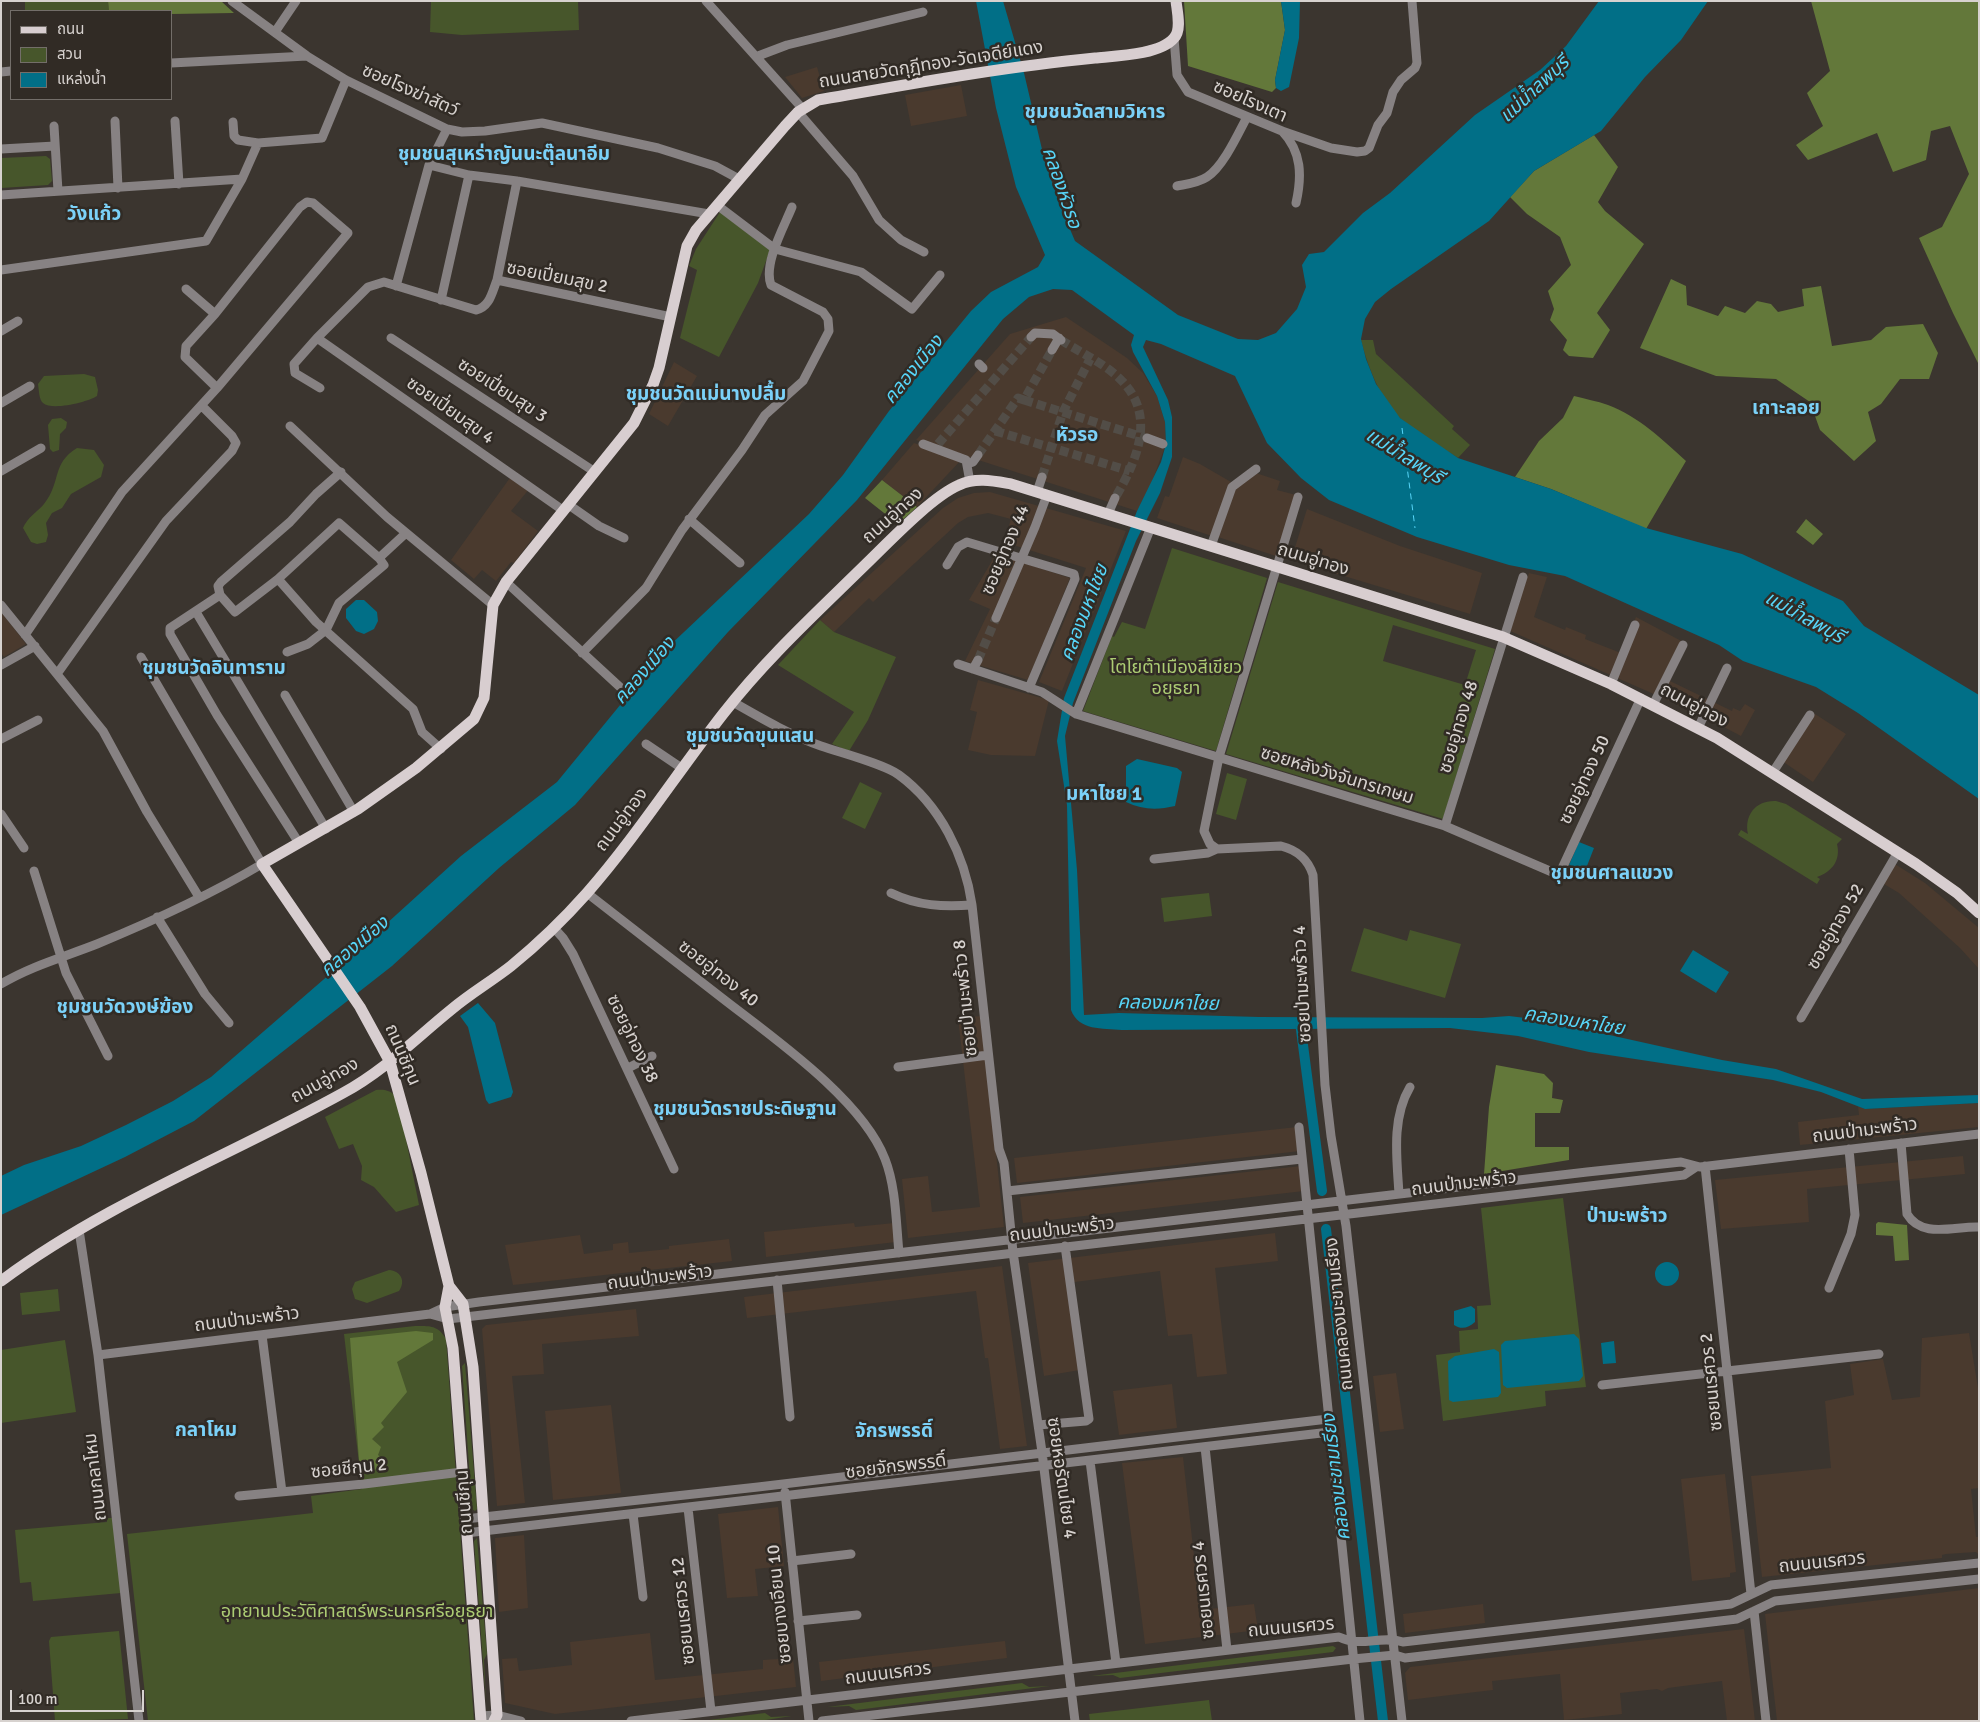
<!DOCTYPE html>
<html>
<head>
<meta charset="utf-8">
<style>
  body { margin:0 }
  #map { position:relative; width:1980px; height:1722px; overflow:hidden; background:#3b352f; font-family:Signika,"Noto Sans Thai",sans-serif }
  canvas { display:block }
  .frame { position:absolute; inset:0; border:2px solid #d7d2cf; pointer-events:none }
  .legend { position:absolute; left:10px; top:10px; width:162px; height:90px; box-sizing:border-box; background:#312b25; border:1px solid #736e69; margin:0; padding:6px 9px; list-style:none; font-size:15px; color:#d7d2cf }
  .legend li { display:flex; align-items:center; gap:10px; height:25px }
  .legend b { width:25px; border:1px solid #736e69 }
  .scale { position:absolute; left:10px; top:1690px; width:134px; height:22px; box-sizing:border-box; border:2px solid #d7d2cf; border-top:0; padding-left:6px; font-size:15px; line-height:18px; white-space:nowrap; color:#d7d2cf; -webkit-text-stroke:4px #312b25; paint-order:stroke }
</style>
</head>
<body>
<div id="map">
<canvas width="1980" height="1722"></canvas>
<div class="frame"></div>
<ul class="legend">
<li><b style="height:6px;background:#d8ced0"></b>ถนน</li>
<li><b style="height:14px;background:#47562b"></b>สวน</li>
<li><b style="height:14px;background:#016f87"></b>แหล่งน้ำ</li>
</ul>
<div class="scale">100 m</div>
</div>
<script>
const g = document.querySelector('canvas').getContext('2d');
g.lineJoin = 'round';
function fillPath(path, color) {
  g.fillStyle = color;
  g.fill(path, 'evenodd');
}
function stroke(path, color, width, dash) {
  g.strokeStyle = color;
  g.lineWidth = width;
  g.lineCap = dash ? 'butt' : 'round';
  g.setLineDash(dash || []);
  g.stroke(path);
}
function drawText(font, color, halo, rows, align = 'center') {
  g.font = font + ' Signika,"Noto Sans Thai",sans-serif';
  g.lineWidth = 5;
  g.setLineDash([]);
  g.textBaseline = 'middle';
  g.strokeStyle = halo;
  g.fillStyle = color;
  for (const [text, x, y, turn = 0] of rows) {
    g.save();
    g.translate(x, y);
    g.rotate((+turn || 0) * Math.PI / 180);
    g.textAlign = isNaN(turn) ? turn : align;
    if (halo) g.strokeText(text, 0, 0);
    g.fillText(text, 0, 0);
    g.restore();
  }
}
const commercial = new Path2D(`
  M817 67 824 91 802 98 785 77Z
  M961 85 967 116 911 126 905 95Z
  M1066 317 1127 358 1143 373 1157 396 1165 422 1166 444 1151 484 1137 511 916 440 1010 334Z
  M674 362 697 376 668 426 649 414Z
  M914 443 962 459 917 507 882 480Z
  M1183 457 1200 464 1231 482 1212 536 1157 518 1165 496 1169 497Z
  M1256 473 1280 481 1277 490 1296 495 1276 556 1218 537 1234 488Z
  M512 475 530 488 511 511 538 531 514 563 511 562 496 581 482 570 474 579 451 560Z
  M990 492 1126 531 1062 691 1039 682 1086 568 1004 542 1011 519 988 513 968 517 958 523 873 602 869 598 834 632 820 620 943 508 958 498 974 493Z
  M1307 509 1400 546 1482 573 1470 614 1291 560Z
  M996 554 1070 578 1028 680 965 661 990 609 969 600Z
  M1529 573 1547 577 1534 617 1565 630 1566 627 1586 635 1585 639 1621 653 1636 617 1687 644 1670 681 1732 711 1733 708 1740 711 1745 704 1755 710 1741 736 1697 713 1508 630Z
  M1 612 26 644 4 657 1 653Z
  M978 680 1049 700 1035 756 991 755 968 750 977 712 970 710Z
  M1815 714 1846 734 1813 782 1782 761Z
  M1890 861 1925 883 1979 928V969L1960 948 1899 893 1879 881Z
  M981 1016 1004 1227 908 1238 902 1179 928 1176 932 1212 980 1207 958 1018Z
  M1979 1103V1127L1800 1145 1798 1122 1859 1115 1858 1106 1865 1109Z
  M1297 1127 1300 1151 1017 1183 1014 1158Z
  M1963 1156 1965 1174 1807 1189 1809 1222 1721 1229 1715 1180Z
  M1301 1166 1304 1191 1023 1223 1020 1197Z
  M854 1223 855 1227 894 1223 896 1242 766 1257 764 1232Z
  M1275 1233 1278 1261 1215 1268 1227 1374 1197 1377 1192 1334 1168 1336 1160 1271 1067 1283 1080 1370 1044 1376 1028 1263Z
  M580 1235 584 1254 613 1250V1244L628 1242 629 1253 669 1249V1246L729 1239 732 1261 513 1285 505 1245Z
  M1002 1266 1027 1446 1000 1449 988 1358H985L976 1291 747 1318 744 1297Z
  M636 1309 639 1336 542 1344 544 1374 512 1376 525 1503 497 1506 482 1329 486 1325Z
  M1969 1333 1979 1394V1488L1971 1489 1976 1537H1979V1555L1976 1552 1946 1554 1942 1555V1558L1762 1577 1751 1476 1831 1468 1825 1401 1854 1395 1850 1364 1883 1359 1892 1400 1920 1397 1922 1338Z
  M1396 1373 1404 1429 1380 1432 1373 1376Z
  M1172 1384 1177 1428 1119 1435 1113 1391Z
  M611 1405 621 1493 553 1500 545 1411Z
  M1183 1457 1200 1610 1254 1604 1258 1630 1145 1644 1122 1463Z
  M1725 1474 1736 1572 1730 1573V1577L1692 1581 1681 1479Z
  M778 1507 784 1566 755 1569 758 1596 727 1598 718 1514Z
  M524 1535 528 1608 499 1612 495 1538Z
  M1979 1588V1721H1777L1765 1614Z
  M1483 1604 1485 1623 1405 1633 1403 1614Z
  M1744 1629 1755 1721H1727L1722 1681 1668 1688 1662 1691 1657 1689 1620 1693 1622 1714 1564 1720 1560 1674 1492 1681 1493 1690 1408 1700 1405 1673 1410 1667Z
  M650 1633 655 1680 763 1669V1660L793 1658 796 1687 555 1714 505 1703 502 1659 517 1658 519 1671 572 1665 570 1642Z
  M1005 1641 1007 1658 821 1681 819 1662Z`);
const green = new Path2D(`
  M25 1H108L109 11H25Z
  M431 1H578L579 30 462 35 430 32Z
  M46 156 50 159 52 181 48 185 1 188V158Z
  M720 212 770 250 758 283 719 357 680 338 697 270 689 266 696 249Z
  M1361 340H1373L1376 354 1454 426 1452 429 1470 445 1458 458C1440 446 1417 434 1401 419 1381 401 1367 365 1361 340Z
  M84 374 95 377 98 390 97 396C88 402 52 411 43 403 39 400 39 390 38 384L44 376Z
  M61 418 67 422 66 428 60 434 59 450 53 452 50 449 48 425 52 419Z
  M77 448 94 450 104 465 101 477 71 494 62 508 52 513 46 523 48 535 46 542 37 544 31 542 23 528C27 518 37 512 44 504 62 481 51 464 77 448Z
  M1172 548 1267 578 1216 751 1083 711 1112 636 1114 637 1122 622 1145 629Z
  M1278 582 1495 649 1443 819 1226 754ZM1393 625 1476 650 1465 685 1383 661Z
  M820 620 834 632 896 657 868 720 849 751 832 744 854 712 778 665Z
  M1227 773 1247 779 1236 820 1216 814Z
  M860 782 882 793 865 829 842 818Z
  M1776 801 1786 804 1842 839 1837 844C1841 860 1832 872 1817 877L1820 879 1817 884 1738 835 1741 830 1748 834C1744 815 1756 800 1776 801Z
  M1209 893 1212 916 1164 922 1161 898Z
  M1364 928 1407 941 1410 930 1461 944 1445 998 1351 971Z
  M376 1090C386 1089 392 1091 398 1099L419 1205 396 1212 374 1187 361 1180 362 1166 353 1144 339 1149 325 1117Z
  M1563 1198 1586 1387 1545 1391 1546 1406 1443 1421 1436 1355 1460 1352 1459 1331 1478 1329 1477 1306 1491 1305 1481 1208Z
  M389 1270C401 1271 406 1281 399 1291L367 1303 355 1299 352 1289 355 1282Z
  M58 1289 60 1311 22 1315 20 1293Z
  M415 1326C430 1326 438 1325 446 1339L474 1721H148L127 1534 313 1513 311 1496 362 1489 344 1334Z
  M65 1340 76 1412 1 1423V1350Z
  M465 1363 477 1509 475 1511 472 1509 462 1366Z
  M107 1518H113L121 1593 33 1601 31 1582 20 1583 15 1530 107 1522Z
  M477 1538 487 1654 484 1660 486 1702 474 1541Z
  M119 1631 128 1719 55 1721 49 1641 51 1637Z
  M1333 1646 1336 1648 1333 1652 1120 1678 1113 1675 1091 1676Z
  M1022 1683 1029 1687 1050 1686 856 1710 849 1706 827 1707Z
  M1209 1700 1212 1721H1090L1089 1714Z
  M765 1713 771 1717 792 1716 759 1721H701Z`);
const forest = new Path2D(`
  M108 1H221L234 13 171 14V11H109Z
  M1184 1H1281L1285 30 1275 80 1276 88 1272 92 1188 66Z
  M1811 1H1979V365L1953 313 1919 238 1942 227 1969 174 1950 126 1931 131 1926 160 1893 172 1877 133 1808 160 1796 145 1823 126 1807 93 1830 71Z
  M1594 135 1618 167 1598 202 1605 211 1644 244 1597 313 1610 330 1593 358 1569 356 1563 350 1567 340 1550 320 1554 309 1548 291 1571 265 1560 237 1527 214 1510 197 1534 171Z
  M1671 279 1686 286 1687 305 1718 316 1725 306 1745 313 1757 301 1771 304 1778 312 1804 306 1802 289 1821 286 1832 346 1871 340 1886 327 1923 324 1938 353 1929 379H1900L1881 404 1868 412 1876 441 1854 461 1820 430 1810 402 1776 379 1716 376 1640 348Z
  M1574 396C1585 399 1597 401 1608 405 1638 416 1663 440 1686 461L1646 529 1551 489 1515 477 1539 441 1563 418Z
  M882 480 917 507 898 524 865 498Z
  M1806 519 1823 534 1813 545 1796 532Z
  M1496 1065 1544 1074 1553 1083 1552 1098 1563 1100 1560 1113H1535V1147H1569V1160L1484 1174 1489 1107Z
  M1878 1222 1907 1225 1909 1260 1895 1261 1893 1236 1876 1235V1224Z
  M416 1331 433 1333V1340L397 1362 407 1392 381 1423 384 1427 372 1439 381 1447 378 1455 386 1462 369 1474 359 1460 350 1338Z`);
const water = new Path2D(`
  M976 1H1003L1024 73 1045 162 1061 208 1075 241 1178 315 1238 339 1258 340 1276 333 1297 309 1306 287 1302 265 1309 254 1324 252 1363 213 1390 193 1475 115 1540 70 1566 46 1599 1H1708L1681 40 1645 77 1601 131 1534 171 1489 221 1391 289 1375 302 1365 319 1361 339 1366 359 1376 384 1400 418 1458 458 1551 489 1646 528 1742 554 1843 601 1864 626 1979 695V799L1858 713 1816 687 1743 661 1719 645 1565 576 1509 565 1417 537 1329 500 1301 478 1267 443 1235 376 1161 344 1146 340 1143 347 1168 400 1172 417V457L1160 493 1136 541 1073 703 1065 736 1077 870 1084 1015 1119 1013 1259 1017 1482 1018 1509 1016 1542 1020 1722 1060 1776 1069 1862 1099 1979 1095V1103L1865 1109 1821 1092 1773 1080 1589 1052 1518 1036 1450 1028 1122 1030C1102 1028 1079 1031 1071 1010L1067 805 1057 741 1064 698 1137 511 1161 462 1166 444 1165 422 1157 396 1133 352 1131 345 1134 335 1072 290 1053 289 1029 297 1003 319 857 500 728 632 575 805 499 868 392 966 194 1121 125 1157 1 1215V1176L24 1165 81 1146 126 1125 173 1101 211 1077 353 954 461 856 557 782 666 649 809 514 843 475 889 411 971 311 991 292 1038 267 1045 255 1016 187 996 108Z
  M1281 1H1300L1299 38 1289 87 1281 91 1276 88 1275 80 1285 30Z
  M356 600H364L377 612 378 621 374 629 364 634 356 631 346 618V609Z
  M1137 759 1177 768 1182 772 1175 806C1158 810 1142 810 1126 802V766Z
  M1579 842 1594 848 1585 871 1569 865Z
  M1693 950 1729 972 1716 993 1680 971Z
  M478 1003 495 1023 513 1092 511 1097 489 1104 486 1100 468 1027 460 1016Z
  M1655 1274a12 12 0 1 1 24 0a12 12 0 1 1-24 0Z
  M1471 1306 1475 1309V1322C1468 1328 1462 1330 1454 1325V1311Z
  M1574 1334 1579 1339 1583 1376 1579 1381 1507 1388 1503 1385 1501 1345 1505 1341Z
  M1614 1341 1616 1363 1603 1364 1601 1343Z
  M1494 1349 1499 1352 1501 1393 1498 1397 1453 1402 1449 1400 1448 1361 1455 1356Z`);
const canal = new Path2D(`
  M1300 1022 1322 1191
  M1326 1229 1383 1721`);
const ferry = new Path2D(`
  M1402 428 1415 528`);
const minorTunnel = new Path2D(`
  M1061 340C1081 353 1106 364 1122 381 1157 417 1136 462 1115 498
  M1024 400 1146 438
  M995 431 1130 471
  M938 444 1031 337
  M978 455 1018 398 1024 400 1052 350
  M1042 477 1063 412 1090 359
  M978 660 996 618`);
const minor = new Path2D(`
  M232 1 307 56 346 80 447 129 462 132 485 131 542 123 658 148 715 166 739 179
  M706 1 802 108
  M275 32 296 1
  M1174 38 1177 75 1188 92 1282 131C1302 152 1302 176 1296 203
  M758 56 787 45 923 12
  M171 63 307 56
  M1 72 11 71
  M798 112 853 176 879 220 901 240 924 252
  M115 121 118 188
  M175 121 179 184
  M233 122 234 136 238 140 258 143
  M54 126 58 191
  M1282 131 1331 148 1357 152 1365 151 1369 148 1378 125 1387 113 1393 92 1401 80 1415 68 1417 63 1412 1
  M1 149 55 146
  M429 165 469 175 517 181 709 214
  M1177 186C1187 184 1198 183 1207 177 1223 167 1238 134 1247 117
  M1 195 242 179
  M717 205 775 249 861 272 912 309 940 275
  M1 270 206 241 242 179 258 143 322 138 346 80
  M497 280 517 181
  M396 286 429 165 447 129
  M186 289 215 314
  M441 300 469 175
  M1 331 18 321
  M1031 337 1035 333 1053 334 1061 340
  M317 338 564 511
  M391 338 595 472
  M1052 350 1059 338
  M979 364 983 368
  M320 388 295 373 294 364 317 338 368 287 384 282 476 310C490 307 492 292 497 280L671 317
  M1 403 30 386
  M290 426 387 517 493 605
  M1147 438 1163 444
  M923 444 966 460 970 482
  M967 464 973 462 978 455
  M1 471 41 448
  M341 472 316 494 290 522 221 582 218 586 220 595 235 612 278 579 339 523 379 558 406 533
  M1037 492 1042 477
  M569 505 599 526 624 538
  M1108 514 1115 498
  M689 519 740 563
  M1211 546 1232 487 1256 469
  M947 565 958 547 967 542 1074 574 1075 579 1029 688
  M278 579 316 622 413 709 422 732 441 749
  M506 582 621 688
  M220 595 170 628V634L217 715 299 843
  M1 605 103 731 147 812 199 897
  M196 612 326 829
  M996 618 1035 527 1047 495
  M25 635 122 492 217 388 185 357 186 346 215 314 300 207 307 202 313 203 348 233 217 388
  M287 652 308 644 326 630 339 603 384 565 379 558
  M582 653 646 588 682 530 742 450 765 415 803 381 829 331 828 319 823 312 771 285C763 264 784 227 792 207
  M958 664 1042 692 1076 714 1445 826 1559 875 1641 698
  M1 665 35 646
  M973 669 978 660
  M57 674 166 521 232 451 236 443 232 436 202 406
  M1611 684 1635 625
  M285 695 354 812
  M733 702C761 718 790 735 821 746 841 753 884 764 899 775 940 805 965 856 972 905L999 1149 1004 1163 1013 1252 1042 1452 1075 1721
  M1653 705 1683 645
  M1076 714 1151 527
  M1698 728 1727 668
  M1 739 38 720
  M646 744 683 769
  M1773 772 1810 715
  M1 814 24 848
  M1445 826 1523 577
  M1217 849 1210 844 1204 831 1219 757 1298 497
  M1154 859 1208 853 1217 849 1281 846C1297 850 1308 859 1313 875L1325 1085 1331 1136 1346 1226 1402 1721
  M34 871 66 973 108 1056
  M587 893C632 928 677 963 722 998 772 1037 862 1099 885 1159 896 1187 896 1222 899 1253
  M891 893C918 906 943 907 972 905
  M157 917 205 994 229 1023
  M554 928 563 938 573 954 674 1169
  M1 984C31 966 64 957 97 944 153 921 210 895 262 864L141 657
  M1801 1018 1898 852
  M898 1067 988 1055
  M628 1068 652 1056
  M1299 1127 1360 1721
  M1901 1143 1907 1214C1922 1239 1954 1226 1979 1227
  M1705 1166 1751 1594
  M1007 1191 1302 1159
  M1399 1194C1397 1159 1391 1119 1410 1087
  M79 1230 98 1355 139 1721
  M777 1280 790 1417
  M1829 1288 1851 1234 1855 1215 1849 1149
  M430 1314 448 1319 1684 1175 1696 1167
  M262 1335 282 1492
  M98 1355 430 1314 445 1307 479 1302 1587 1172 1681 1162 1700 1167 1979 1134
  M1602 1385 1879 1354
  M1038 1425 1086 1421 1089 1419 1065 1246
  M1205 1447 1227 1650
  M1090 1461 1116 1663
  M785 1492 809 1721
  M239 1496 364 1484 462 1472
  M688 1508 711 1711
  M633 1514 643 1597
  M465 1519 758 1487 1328 1419
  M466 1533 1330 1432
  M792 1561 851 1554
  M1754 1611 1766 1721
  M798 1621 857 1615
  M480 1716 497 1715 521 1721
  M631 1721 1339 1637C1362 1648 1379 1635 1403 1642L1706 1607 1731 1604 1771 1585 1979 1563
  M822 1721 1353 1659 1395 1655 1405 1658 1737 1619 1775 1601 1979 1579`);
const major = new Path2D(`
  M1 1281C106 1203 229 1156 343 1093 384 1071 416 1038 452 1009 471 993 492 981 511 966 538 944 564 919 587 893 636 837 677 773 723 714 765 660 815 614 864 566 887 544 931 497 959 485 976 477 994 481 1011 484L1503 637 1611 684 1717 738 1916 864 1957 893 1979 913
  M449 1286 445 1307 453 1348 481 1721
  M494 1721 497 1715 473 1367 463 1304 449 1286 421 1173 390 1062 360 1007 262 864 358 809 416 768 474 719 484 698 493 605 506 582 634 423 653 385 659 368 687 246 696 230 785 126 798 112 818 100C910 84 1002 67 1095 58 1115 56 1160 55 1174 38 1182 30 1177 11 1176 1`);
const streetNames = [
  ["ถนนสายวัดกุฎีทอง-วัดเจดีย์แดง",931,65,-9],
  ["ซอยโรงฆ่าสัตว์",410,91,24],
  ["ซอยโรงเตา",1250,102,24],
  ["ซอยเปี่ยมสุข 2",557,278,11],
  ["ซอยเปี่ยมสุข 3",502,391,33],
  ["ซอยเปี่ยมสุข 4",450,411,35],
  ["ถนนอู่ทอง",893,516,-42],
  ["ซอยอู่ทอง 44",1006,550,-67],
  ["ถนนอู่ทอง",1313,560,17],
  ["ถนนอู่ทอง",1694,706,28],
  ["ซอยอู่ทอง 48",1459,727,-73],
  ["ซอยหลังวังจันทรเกษม",1337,776,17],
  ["ซอยอู่ทอง 50",1585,780,-65],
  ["ถนนอู่ทอง",622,820,-53],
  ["ซอยอู่ทอง 52",1836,927,-60],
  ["ซอยอู่ทอง 40",718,974,38],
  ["ซอยป่ามะพร้าว 4",1303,984,-93],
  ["ซอยป่ามะพร้าว 8",966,998,-96],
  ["ซอยอู่ทอง 38",632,1039,64],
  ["ถนนชีกุน",402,1055,67],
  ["ถนนอู่ทอง",325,1081,-29],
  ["ถนนป่ามะพร้าว",1865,1131,-7],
  ["ถนนป่ามะพร้าว",1464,1184,-7],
  ["ถนนป่ามะพร้าว",1062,1230,-7],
  ["ถนนป่ามะพร้าว",660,1278,-7],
  ["ถนนคลองมะขามเรียง",1340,1314,-96],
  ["ถนนป่ามะพร้าว",247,1320,-7],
  ["ซอยนเรศวร 2",1712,1382,-96],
  ["ซอยจักรพรรดิ์",896,1467,-7],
  ["ซอยชีกุน 2",349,1469,-6],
  ["ถนนกลาโหม",96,1477,-97],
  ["ซอยหอรัตนไชย 4",1061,1478,82],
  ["ถนนชีกุน",465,1502,-94],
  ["ถนนนเรศวร",1822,1563,-6],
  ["ซอยนเรศวร 4",1204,1590,-96],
  ["ซอยบางเอียน 10",780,1604,-96],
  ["ซอยนเรศวร 12",684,1611,-96],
  ["ถนนนเรศวร",1291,1628,-5],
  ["ถนนนเรศวร",888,1674,-7]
];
const parkNames = [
  ["โตโยต้าเมืองสีเขียว",1176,668],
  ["อยุธยา",1176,689],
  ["อุทยานประวัติศาสตร์พระนครศรีอยุธยา",357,1612]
];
const waterNames = [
  ["แม่น้ำลพบุรี",1535,90,-43],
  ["คลองหัวรอ",1061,188,71],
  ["คลองเมือง",914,370,-51],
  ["แม่น้ำลพบุรี",1404,457,32],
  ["คลองมหาไชย",1085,613,-69],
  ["แม่น้ำลพบุรี",1804,618,29],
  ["คลองเมือง",645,671,-49],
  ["คลองเมือง",355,947,-40],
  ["คลองมหาไชย",1168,1004,1],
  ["คลองมหาไชย",1574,1022,9],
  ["คลองมะขามเรียง",1337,1477,-97]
];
const neighbourhoodNames = [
  ["ชุมชนวัดสามวิหาร",1095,113],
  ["ชุมชนสุเหร่าญันนะตุ๊ลนาอีม",504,155],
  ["วังแก้ว",94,215],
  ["ชุมชนวัดแม่นางปลื้ม",706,395],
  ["เกาะลอย",1786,409],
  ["หัวรอ",1077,436],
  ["ชุมชนวัดอินทาราม",214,669],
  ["ชุมชนวัดขุนแสน",750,737],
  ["มหาไชย 1",1104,795],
  ["ชุมชนศาลแขวง",1612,874],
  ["ชุมชนวัดวงษ์ฆ้อง",125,1008],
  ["ชุมชนวัดราชประดิษฐาน",745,1110],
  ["ป่ามะพร้าว",1627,1217],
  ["กลาโหม",206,1431],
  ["จักรพรรดิ์",894,1432]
];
fillPath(commercial, '#4a3a2e');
fillPath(green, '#47562b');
fillPath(forest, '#63783a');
fillPath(water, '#016f87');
stroke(canal, '#016f87', 10);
stroke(ferry, '#57d6f9', 1, [6, 5]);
stroke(minorTunnel, '#524d47', 9, [9, 4.5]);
stroke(minor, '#878283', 9);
stroke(major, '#d8ced0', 11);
drawText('18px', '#d7d2cf', '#312b25', streetNames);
drawText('18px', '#accc73', '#312b25', parkNames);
drawText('italic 19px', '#57d6f9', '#312b25', waterNames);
drawText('bold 19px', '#7bd1f8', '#312b25', neighbourhoodNames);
</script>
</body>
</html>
